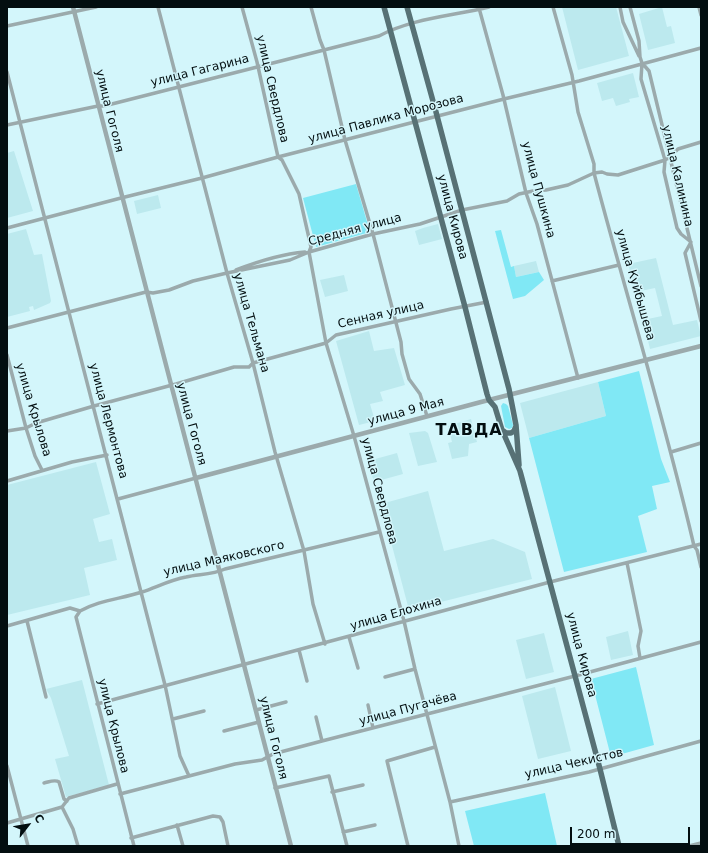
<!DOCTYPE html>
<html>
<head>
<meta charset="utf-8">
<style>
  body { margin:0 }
  #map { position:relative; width:708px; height:853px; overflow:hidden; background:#d3f6fb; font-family:"DejaVu Sans",sans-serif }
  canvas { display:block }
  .frame { position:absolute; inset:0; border:8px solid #030e10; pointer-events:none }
  .north { position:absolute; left:8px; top:805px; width:40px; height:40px; -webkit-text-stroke:3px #d3f6fb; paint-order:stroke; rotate:59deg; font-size:11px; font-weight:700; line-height:16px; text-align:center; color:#030e10 }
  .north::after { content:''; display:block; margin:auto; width:14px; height:18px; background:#030e10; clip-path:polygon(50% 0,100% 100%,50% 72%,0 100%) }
  .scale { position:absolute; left:570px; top:827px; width:120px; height:18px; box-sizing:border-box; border:2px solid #030e10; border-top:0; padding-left:5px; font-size:12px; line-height:14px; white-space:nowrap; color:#030e10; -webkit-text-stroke:3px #d3f6fb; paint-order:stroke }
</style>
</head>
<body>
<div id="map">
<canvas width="708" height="853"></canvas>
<div class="frame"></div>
<div class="north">С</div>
<div class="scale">200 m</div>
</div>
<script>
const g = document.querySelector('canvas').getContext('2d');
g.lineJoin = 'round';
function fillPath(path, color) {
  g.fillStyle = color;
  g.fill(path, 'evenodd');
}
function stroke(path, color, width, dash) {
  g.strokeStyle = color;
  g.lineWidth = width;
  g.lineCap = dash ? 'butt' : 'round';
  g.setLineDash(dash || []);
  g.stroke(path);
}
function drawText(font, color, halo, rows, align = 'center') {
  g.font = font + ' "DejaVu Sans",sans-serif';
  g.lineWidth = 3;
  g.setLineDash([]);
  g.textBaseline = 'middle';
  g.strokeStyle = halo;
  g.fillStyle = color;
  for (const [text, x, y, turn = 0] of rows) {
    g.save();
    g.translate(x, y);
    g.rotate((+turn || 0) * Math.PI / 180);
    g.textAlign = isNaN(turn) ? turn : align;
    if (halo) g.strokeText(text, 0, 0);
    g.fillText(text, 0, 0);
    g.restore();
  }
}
const built = new Path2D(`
  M562 7H616L629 56 578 70Z
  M662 7 667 27 671 26 675 43 648 50 639 14Z
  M633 73 639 97 629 99 630 102 616 106 613 98 602 101 597 83Z
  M14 151 33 211 7 218V153Z
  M158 195 161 208 137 214 134 201Z
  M438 224 442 239 419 245 415 231 423 228Z
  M26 229 34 255 42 254 51 301 50 303 34 310 33 306 29 307 30 311 7 317V234Z
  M656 258 673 325 697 320 701 336 650 349 643 320 662 316 655 288 636 292 628 264Z
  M536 261 539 272 516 277 514 266Z
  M344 275 348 291 325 297 320 280Z
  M369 331 374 351 394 348 405 385 380 392 383 401 370 404 375 421 359 425 336 341Z
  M598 382 606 416 529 438 520 403Z
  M471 419 477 442 469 444 468 456 452 459 448 443 452 442 448 426Z
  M425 431 428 433 437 462 418 466 409 433Z
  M397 453 403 474 374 482 368 461Z
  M96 462 110 514 93 519 99 542 112 539 117 560 84 568 90 595 7 615V485Z
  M428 491 444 551 493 539 525 552 532 579 409 610 381 504Z
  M628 631 633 655 611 660 606 637Z
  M544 633 554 672 526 679 516 640Z
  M82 680 109 785 66 797 55 759 69 756 51 698 46 689Z
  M555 687 571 751 538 759 522 696Z`);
const green = new Path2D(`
  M356 184 370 232 316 247 303 198Z
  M501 230 511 267 514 266 516 277 539 272 544 280 525 296 513 299 495 231Z
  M639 371 661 459 670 482 652 486 657 509 638 516 647 552 564 572 529 438 606 416 598 382Z
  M503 403 506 404 508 406 513 425 512 428 509 429 505 427 501 406Z
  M636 667 654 745 611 757 591 679Z
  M545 793 557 846H474L465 811Z`);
const minor = new Path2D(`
  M158 7 227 273 253 363 275 452 304 551 313 604 325 644
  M242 7 257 62 278 157 282 160 299 194 311 247 309 252 326 343 354 436 404 621 415 669 450 802 459 846
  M311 7 320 40 324 50 345 140 373 234 401 342 402 354 409 379 420 394 427 416
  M553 7 572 75 578 112 594 164V173C627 298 665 421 694 546L697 550 701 567
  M620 7 623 22 639 56
  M630 7 639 41 640 57 642 63 649 71 701 286
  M699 7 701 15
  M479 8 503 95 526 193 537 224 578 378
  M7 26 96 7
  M642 63 641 79 665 160 664 172 677 228 681 234 691 242 685 253 701 321
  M7 72 165 685 180 756 189 776
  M7 125 98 106H104L379 36C413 18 453 16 489 7
  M7 228 121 198 202 178 278 157 504 99 579 81 701 48
  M236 270C259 261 281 254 305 252
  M552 281 619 265
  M7 328 146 292 153 293 169 290 193 281 227 273 290 260 309 252 373 234 420 224 462 210 507 201 519 194 533 191 546 190 568 185 594 173 602 172 607 174 618 175 665 160 670 157 678 149 701 142
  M7 355 26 428 35 456 42 470
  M7 431 26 428 36 423 94 406 176 384 234 367H249L253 363 326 343 336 335 451 309 487 302
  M671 452 701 443
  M7 481 72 462 107 455
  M118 499 196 478
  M627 563 641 631 638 646 640 658
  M80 611 76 617 134 846
  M27 621 46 697
  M7 626 70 608 80 611C99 600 121 599 142 592 157 587 170 580 186 577 199 574 212 575 225 569L379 532
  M349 637 358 668
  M299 650 307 681
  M385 677 415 669
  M97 704 550 582 701 544
  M368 705 373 728
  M256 710 286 702
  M316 717 322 741
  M173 719 204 711
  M224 731 259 722
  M7 766 28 846
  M44 783C49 782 55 779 59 782L64 799 67 801
  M275 788 329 776 347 846
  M332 792 363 785
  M120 794 235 764 262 760 273 754 322 741 575 676 701 642
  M450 802 589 772 701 741
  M62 807 73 829 78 846
  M7 823 62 807 69 798 117 784
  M177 825 183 846
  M343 832 375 825
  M131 838 213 816 220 817 223 822 228 846
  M408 846 387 761 435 747
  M689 846 701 843`);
const tertiary = new Path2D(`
  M73 7 291 846
  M196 478 481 402 701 346`);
const primary = new Path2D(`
  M384 7 465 307 487 394 489 400 495 407 502 430 520 471 600 769 619 846
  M407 7 436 112 509 389 516 425 519 465
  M502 430 506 433H511L514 431 516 426`);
const streetNames = [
  ["улица Гагарина",200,71,-14],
  ["улица Свердлова",272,89,77],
  ["улица Гоголя",109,111,76],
  ["улица Павлика Морозова",386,119,-15],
  ["улица Калинина",677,176,77],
  ["улица Пушкина",538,190,75],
  ["улица Кирова",452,217,75],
  ["Средняя улица",355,230,-15],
  ["улица Куйбышева",635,285,74],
  ["Сенная улица",381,315,-13],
  ["улица Тельмана",251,323,74],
  ["улица Крылова",33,410,73],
  ["улица 9 Мая",406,412,-15],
  ["улица Лермонтова",108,421,75],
  ["улица Гоголя",191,424,75],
  ["улица Свердлова",379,491,75],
  ["улица Маяковского",224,559,-13],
  ["улица Елохина",396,614,-16],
  ["улица Кирова",581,655,75],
  ["улица Пугачёва",408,709,-15],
  ["улица Крылова",113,726,76],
  ["улица Гоголя",273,738,76],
  ["улица Чекистов",574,764,-13]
];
const districtNames = [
  ["ТАВДА",469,431]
];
fillPath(built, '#bce9ee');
fillPath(green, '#80e8f5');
stroke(minor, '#9baaac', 3.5);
stroke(tertiary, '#9baaac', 4.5);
stroke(primary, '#577175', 5.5);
drawText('12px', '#030e10', '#d3f6fb', streetNames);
g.letterSpacing = '1px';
drawText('bold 16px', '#030e10', '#d3f6fb', districtNames);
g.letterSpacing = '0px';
</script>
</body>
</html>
